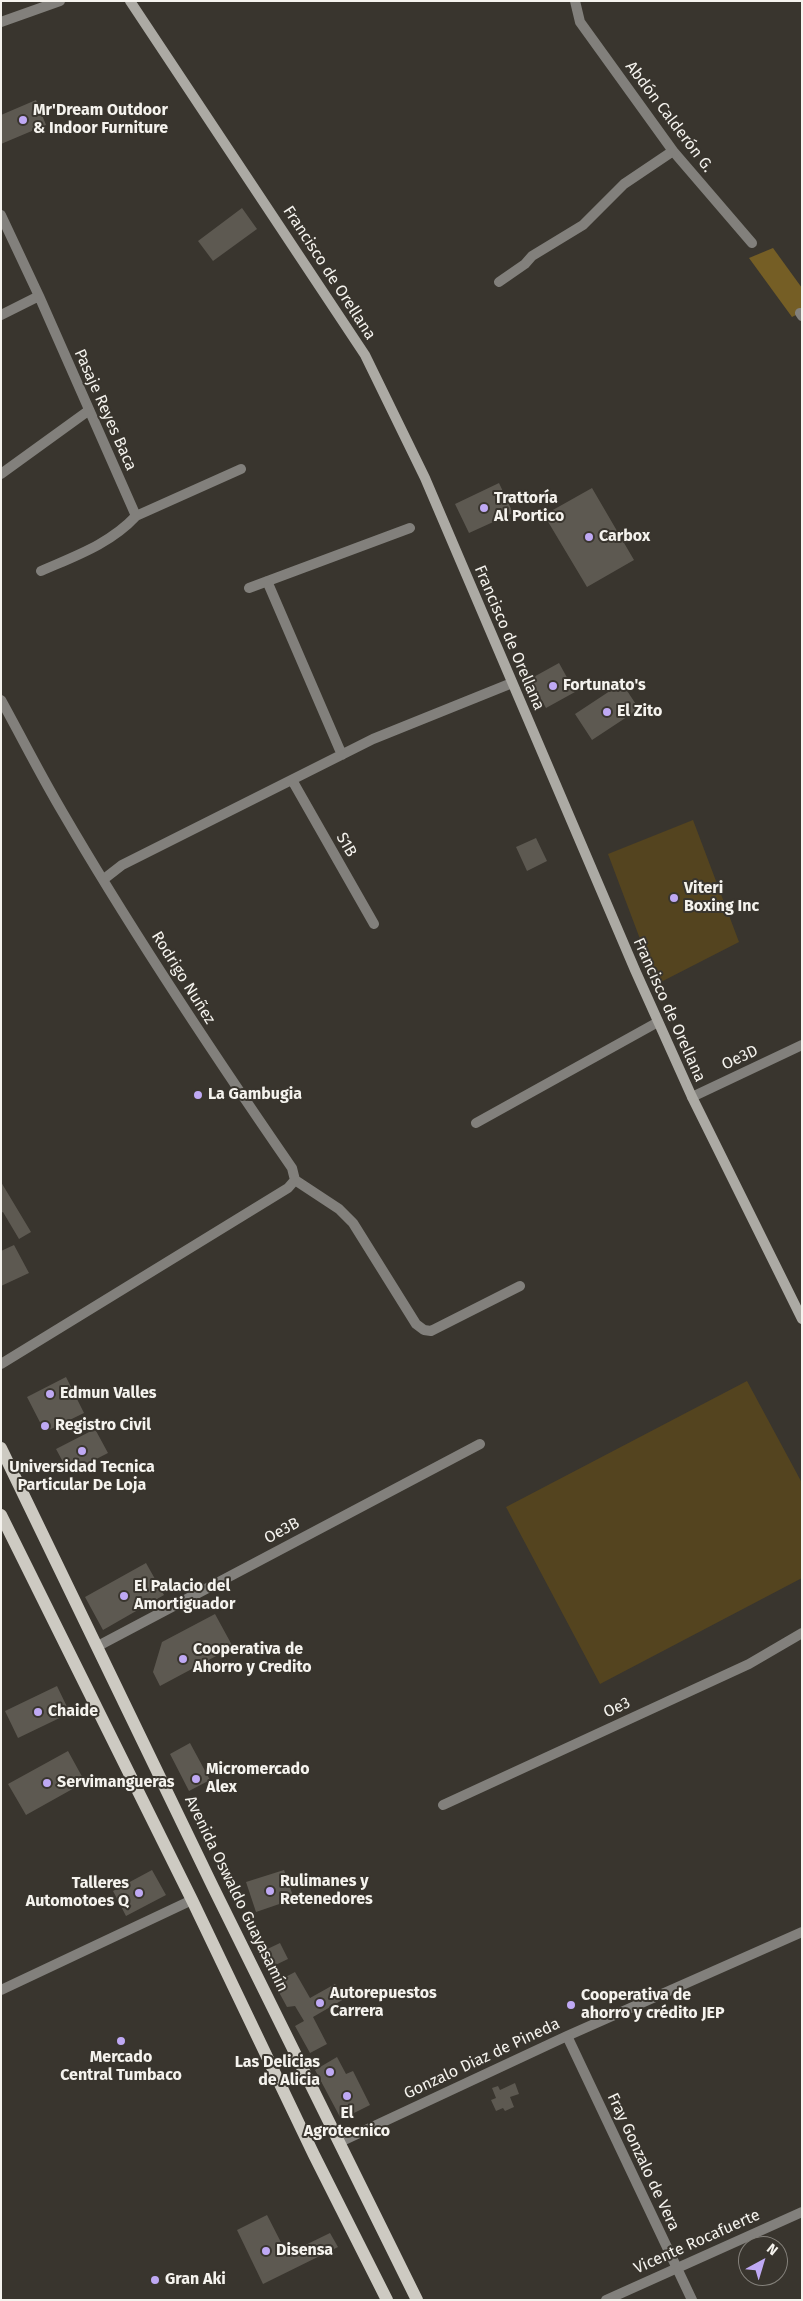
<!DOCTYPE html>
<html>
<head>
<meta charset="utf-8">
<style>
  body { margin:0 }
  #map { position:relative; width:803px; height:2301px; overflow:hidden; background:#39352e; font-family:"Fira Sans",sans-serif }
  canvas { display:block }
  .frame { position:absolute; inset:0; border:2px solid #f5f3ee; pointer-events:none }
  .north { position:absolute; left:738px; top:2236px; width:50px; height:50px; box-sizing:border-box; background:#39352e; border:1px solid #84817b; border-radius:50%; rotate:39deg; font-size:14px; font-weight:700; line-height:20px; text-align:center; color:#f5f3ee }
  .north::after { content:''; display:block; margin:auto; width:18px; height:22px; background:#bfa9f4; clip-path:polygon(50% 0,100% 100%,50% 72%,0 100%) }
</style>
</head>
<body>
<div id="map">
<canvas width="803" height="2301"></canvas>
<div class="frame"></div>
<div class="north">N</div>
</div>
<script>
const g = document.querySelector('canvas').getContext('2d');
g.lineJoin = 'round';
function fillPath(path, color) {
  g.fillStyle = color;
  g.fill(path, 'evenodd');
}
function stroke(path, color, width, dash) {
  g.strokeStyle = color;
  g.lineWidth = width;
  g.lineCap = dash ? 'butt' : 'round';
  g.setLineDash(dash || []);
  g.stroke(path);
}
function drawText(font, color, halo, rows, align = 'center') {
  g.font = font + ' "Fira Sans",sans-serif';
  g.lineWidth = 4;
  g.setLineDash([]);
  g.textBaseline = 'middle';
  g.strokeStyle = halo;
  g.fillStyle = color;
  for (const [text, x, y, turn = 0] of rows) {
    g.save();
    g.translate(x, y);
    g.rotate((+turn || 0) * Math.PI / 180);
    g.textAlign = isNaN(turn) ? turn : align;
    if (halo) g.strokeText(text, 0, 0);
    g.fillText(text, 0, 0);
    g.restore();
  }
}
const green = new Path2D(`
  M693 820 739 942 657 984 608 854Z
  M747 1381 802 1483V1578L600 1684 506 1507Z`);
const forest = new Path2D(`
  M773 248 802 288V312L792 317 749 258Z`);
const building = new Path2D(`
  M36 100 46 125 1 144V115Z
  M242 208 257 229 213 261 198 241Z
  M499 483 513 513 469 533 455 504Z
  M592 488 634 560 587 587 544 515Z
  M559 663 575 692 546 708 530 679Z
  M622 683 639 709 592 740 575 714Z
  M536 838 547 861 527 871 516 847Z
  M1 1182 31 1232 19 1239 3 1212 1 1213Z
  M14 1245 29 1273 1 1286V1251Z
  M66 1377 84 1413 45 1432 27 1397Z
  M95 1429 108 1453 69 1473 56 1449Z
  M146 1563 164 1595 103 1630 85 1597Z
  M215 1614 233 1647 160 1686 153 1672 162 1642Z
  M57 1686 70 1713 18 1738 5 1711Z
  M190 1743 210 1780 189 1791 170 1754Z
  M68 1751 85 1782 26 1815 8 1784Z
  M152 1870 166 1895 126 1916 113 1891Z
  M284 1870 294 1899 256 1912 246 1882Z
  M280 1943 288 1959 267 1969 259 1953Z
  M295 1972 310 1998 335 1984 344 1999 313 2017 327 2044 310 2053 295 2026 304 2021 295 2006 287 2007 274 1983Z
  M337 2057 346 2074 353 2071 370 2105 344 2118 340 2117 315 2070Z
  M515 2083 519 2094 510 2097 514 2107 505 2111 503 2108 496 2111 491 2100 496 2098 492 2088 498 2086 500 2090Z
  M267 2215 287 2254 330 2233 338 2247 263 2284 237 2230Z`);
const street = new Path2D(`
  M575 1 580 22 673 151 752 243
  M1 22 60 1
  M1 215 39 296 136 516C110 544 75 556 41 571
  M499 282 525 264 532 256 583 225 624 184 673 151
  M800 313 802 316
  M1 315 39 296
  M1 474 88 411
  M136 516 241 469
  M267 581 342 755
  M249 588 410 528
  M1 700C22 738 41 776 63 813 134 935 212 1052 292 1168L295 1180 288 1188 1 1364
  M292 780 374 924
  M104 879 122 865 373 739 512 683
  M692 1097 802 1045
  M476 1123 658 1022
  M295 1180 339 1209 353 1223 416 1324 424 1330 431 1331 520 1286
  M98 1646 480 1444
  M443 1805 749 1664 802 1633
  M1 1990 192 1900
  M567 2036 692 2300
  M340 2142 567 2036 802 1932
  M606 2300 802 2212`);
const secondary = new Path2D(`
  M130 1 365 355 425 478 635 970 692 1097 802 1319`);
const primary = new Path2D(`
  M1 1448 213 1887 417 2300
  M1 1515 192 1900 314 2155 387 2300`);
const markers = [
  [23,120,5,"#bfa9f4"],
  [484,508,5,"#bfa9f4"],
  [589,537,5,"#bfa9f4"],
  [553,686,5,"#bfa9f4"],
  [607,712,5,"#bfa9f4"],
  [674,898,5,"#bfa9f4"],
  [198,1095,5,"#bfa9f4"],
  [50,1394,5,"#bfa9f4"],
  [45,1426,5,"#bfa9f4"],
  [82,1451,5,"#bfa9f4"],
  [124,1596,5,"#bfa9f4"],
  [183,1659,5,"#bfa9f4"],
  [38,1712,5,"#bfa9f4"],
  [196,1779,5,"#bfa9f4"],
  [47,1783,5,"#bfa9f4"],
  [270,1891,5,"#bfa9f4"],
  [139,1893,5,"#bfa9f4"],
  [320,2003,5,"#bfa9f4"],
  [571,2005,5,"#bfa9f4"],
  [121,2041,5,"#bfa9f4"],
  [330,2072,5,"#bfa9f4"],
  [347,2096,5,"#bfa9f4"],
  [266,2251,5,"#bfa9f4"],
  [155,2280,5,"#bfa9f4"]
];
const poiNames = [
  ["Mr'Dream Outdoor",33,111],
  ["& Indoor Furniture",33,129],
  ["Trattoría",494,499],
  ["Al Portico",494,517],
  ["Carbox",599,537],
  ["Fortunato's",563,686],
  ["El Zito",617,712],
  ["Viteri",684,889],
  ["Boxing Inc",684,907],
  ["La Gambugia",208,1095],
  ["Edmun Valles",60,1394],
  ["Registro Civil",55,1426],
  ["Universidad Tecnica",82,1468,"center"],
  ["Particular De Loja",82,1486,"center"],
  ["El Palacio del",134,1587],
  ["Amortiguador",134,1605],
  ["Cooperativa de",193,1650],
  ["Ahorro y Credito",193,1668],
  ["Chaide",48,1712],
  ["Micromercado",206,1770],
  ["Alex",206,1788],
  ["Servimangueras",57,1783],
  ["Rulimanes y",280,1882],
  ["Retenedores",280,1900],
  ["Talleres",129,1884,"right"],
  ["Automotoes Q",129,1902,"right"],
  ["Autorepuestos",330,1994],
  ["Carrera",330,2012],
  ["Cooperativa de",581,1996],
  ["ahorro y crédito JEP",581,2014],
  ["Mercado",121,2058,"center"],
  ["Central Tumbaco",121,2076,"center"],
  ["Las Delicias",320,2063,"right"],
  ["de Alicia",320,2081,"right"],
  ["El",347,2114,"center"],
  ["Agrotecnico",347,2132,"center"],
  ["Disensa",276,2251],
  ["Gran Aki",165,2280]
];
const streetNames = [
  ["Abdón Calderón G.",669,117,53],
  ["Francisco de Orellana",329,273,57],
  ["Pasaje Reyes Baca",105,410,66],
  ["Francisco de Orellana",509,638,67],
  ["S1B",346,845,60],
  ["Rodrigo Nuñez",183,978,58],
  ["Francisco de Orellana",669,1010,66],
  ["Oe3D",740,1058,-25],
  ["Oe3B",282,1531,-28],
  ["Oe3",617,1708,-25],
  ["Avenida Oswaldo Guayasamín",236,1894,64],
  ["Gonzalo Diaz de Pineda",482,2059,-25],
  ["Fray Gonzalo de Vera",643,2162,65],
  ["Vicente Rocafuerte",697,2242,-24]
];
fillPath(green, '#54441f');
fillPath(forest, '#755e25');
fillPath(building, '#5d5951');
stroke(street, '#82807c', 10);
stroke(secondary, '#acaaa4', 10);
stroke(primary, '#cdcac2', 12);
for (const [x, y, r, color] of markers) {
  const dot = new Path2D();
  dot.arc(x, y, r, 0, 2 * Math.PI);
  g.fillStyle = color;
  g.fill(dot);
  stroke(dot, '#39352e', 2);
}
drawText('bold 16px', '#f5f3ee', '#39352e', poiNames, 'left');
drawText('16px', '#f5f3ee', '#39352e', streetNames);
</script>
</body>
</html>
